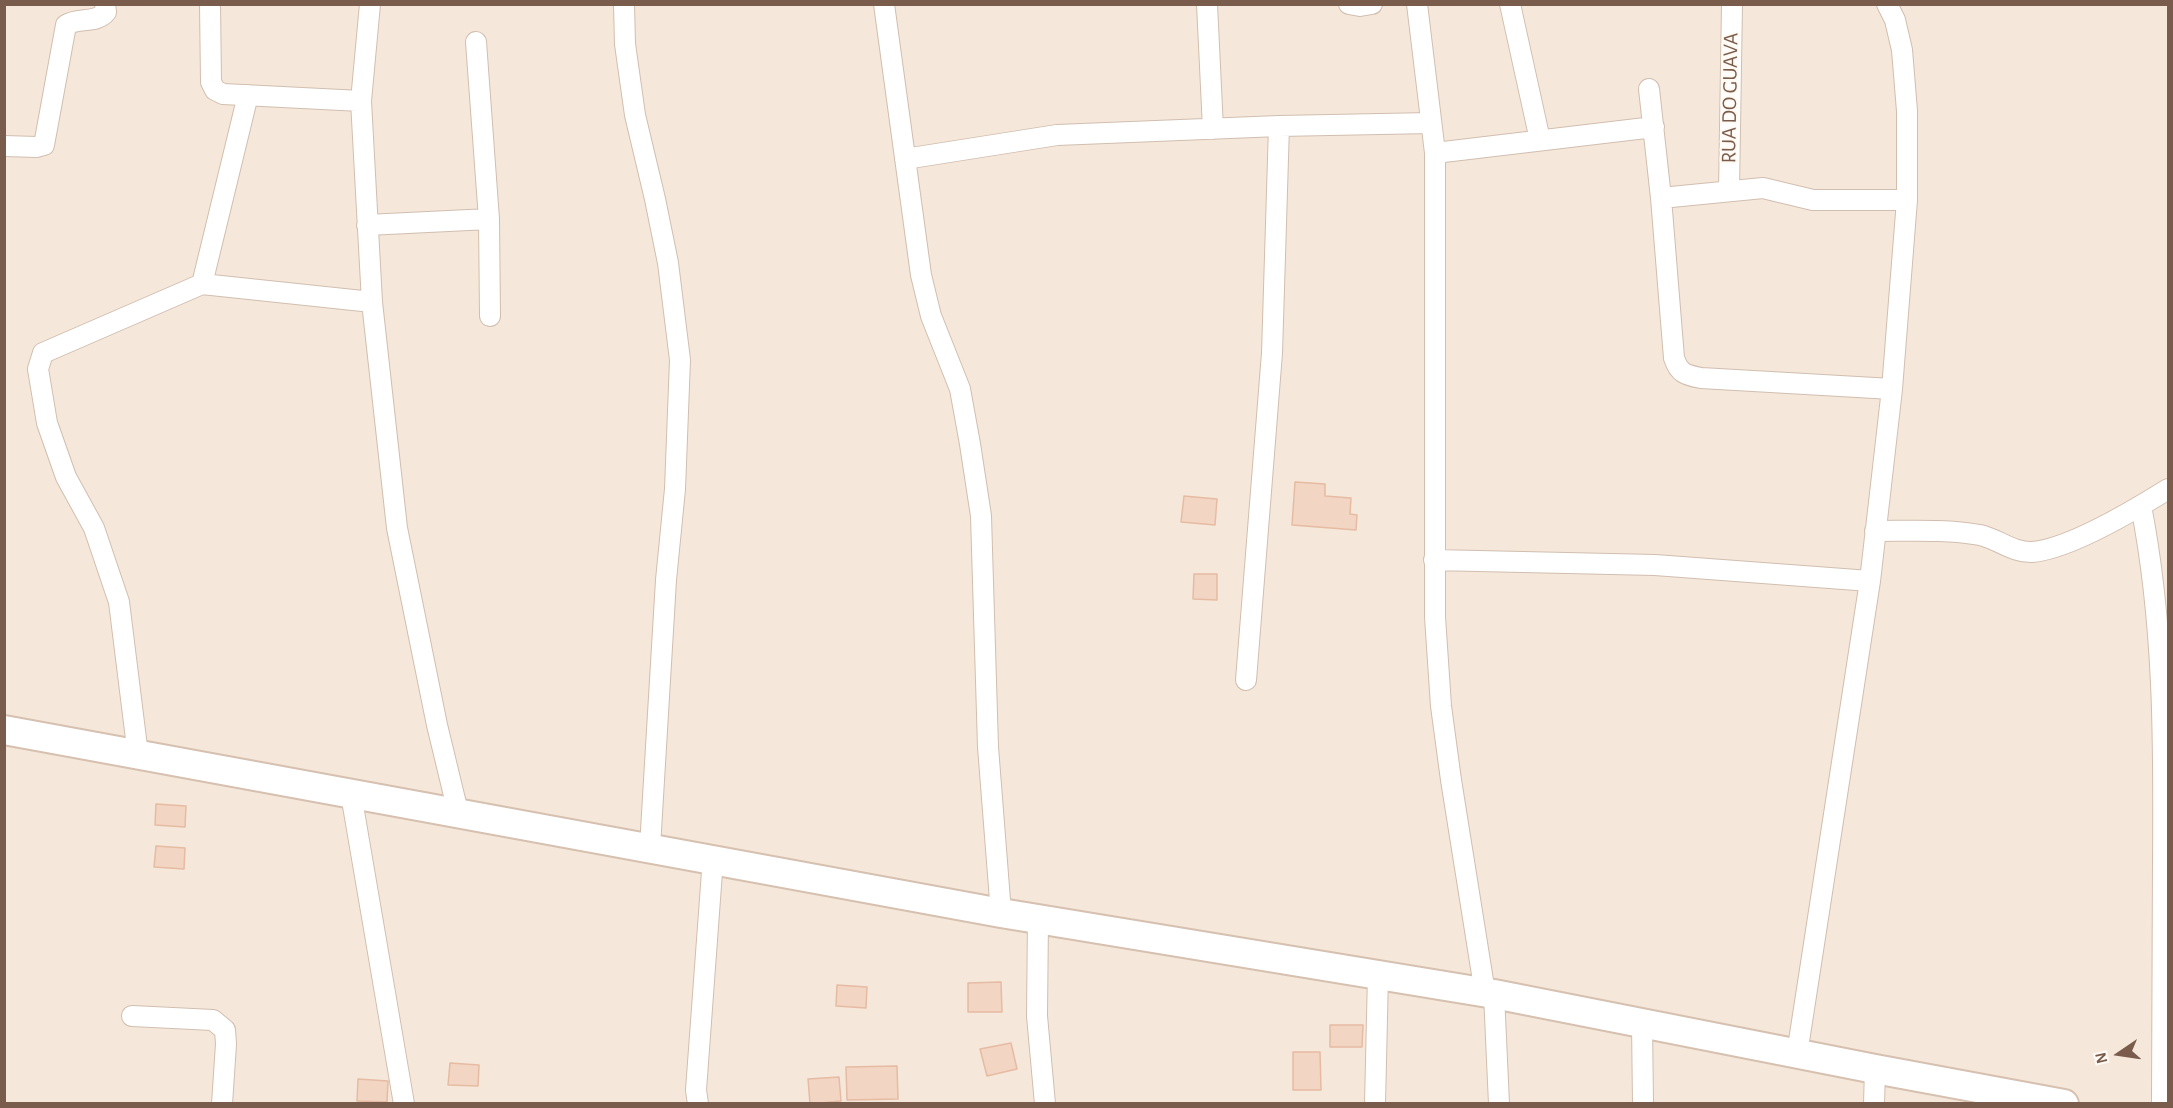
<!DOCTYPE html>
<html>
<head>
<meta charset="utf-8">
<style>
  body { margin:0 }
  #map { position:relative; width:2173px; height:1108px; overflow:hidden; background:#fdf6ec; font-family:"Alegreya Sans",sans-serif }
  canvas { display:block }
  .frame { position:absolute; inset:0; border:6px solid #7a5c4d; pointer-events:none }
  .north { position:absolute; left:2089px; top:1024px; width:60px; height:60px; -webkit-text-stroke:4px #fffaf3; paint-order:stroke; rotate:257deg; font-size:16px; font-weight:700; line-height:24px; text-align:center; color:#7a5c4d }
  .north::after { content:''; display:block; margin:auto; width:21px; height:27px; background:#7a5c4d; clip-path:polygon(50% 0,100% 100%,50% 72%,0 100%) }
</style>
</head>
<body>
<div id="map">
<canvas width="2173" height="1108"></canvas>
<div class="frame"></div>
<div class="north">N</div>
</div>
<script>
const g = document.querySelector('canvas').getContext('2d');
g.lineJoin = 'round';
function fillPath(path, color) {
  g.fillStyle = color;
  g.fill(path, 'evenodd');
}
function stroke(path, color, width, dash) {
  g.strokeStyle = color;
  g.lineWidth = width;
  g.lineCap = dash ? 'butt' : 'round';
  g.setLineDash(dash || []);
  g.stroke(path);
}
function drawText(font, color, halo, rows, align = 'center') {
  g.font = font + ' "Alegreya Sans",sans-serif';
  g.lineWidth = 4.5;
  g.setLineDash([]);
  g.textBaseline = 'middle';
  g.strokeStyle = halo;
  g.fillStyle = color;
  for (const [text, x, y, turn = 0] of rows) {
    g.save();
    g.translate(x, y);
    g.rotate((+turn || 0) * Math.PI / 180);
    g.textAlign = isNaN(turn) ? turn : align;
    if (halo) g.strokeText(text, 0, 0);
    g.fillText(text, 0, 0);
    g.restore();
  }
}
const residential = new Path2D(`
  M5 5H2168V1103H5Z`);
const building = new Path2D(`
  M1295 482 1325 484V496L1351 498 1350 514 1357 515 1356 530 1292 525Z
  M1184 496 1217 499 1215 525 1181 522Z
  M1194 574H1217V600L1193 599Z
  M156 804 186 806 185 827 155 825Z
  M156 846 185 848 184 869 154 867Z
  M1001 982 1002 1012H968V983Z
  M837 985 867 987 866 1008 836 1006Z
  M1330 1025H1363L1362 1047H1330Z
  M1011 1043 1017 1069 987 1076 980 1049Z
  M1293 1052H1320L1321 1090H1293Z
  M450 1063 479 1065 478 1086 448 1085Z
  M897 1066 898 1099 847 1100 846 1067Z
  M839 1077 841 1101 810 1104 808 1079Z
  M358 1079 388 1081 387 1102 357 1101Z`);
const street = new Path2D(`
  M210 4 211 82 215 90 223 94 361 101
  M370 4 361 101 372 302 397 528 437 725 458 812
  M624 4 625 44 635 115 655 199 668 263 680 360 675 489 666 580 650 847
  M884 4 921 275 931 316 960 389 970 444 981 516 988 747 1001 913
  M1207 4 1213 129
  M1349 4 1360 6 1372 4
  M1417 4 1435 153V617L1441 706 1451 780 1485 993
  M1510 4 1540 140
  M476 42 489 219 490 316
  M1649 89 1661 198 1674 358C1679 373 1685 375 1701 378L1892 389
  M4 146 37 147 44 145 66 25C78 17 96 24 106 12L105 4
  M1435 153 1654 127
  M905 159 1057 135 1279 126 1431 123
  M1729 191 1732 4
  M1661 198 1763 188 1813 200H1907
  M367 225 489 219
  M202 284 248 95
  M2141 506C2164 623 2164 743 2163 863 2162 943 2162 1023 2162 1104
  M1875 531C1910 531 1946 529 1980 535 1998 539 2013 553 2032 552 2069 549 2136 509 2168 489
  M1434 560 1655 565 1870 581
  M1246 680 1272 353 1279 126
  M138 755 119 602 94 528 66 477 47 423 38 369 43 353 202 284 372 302
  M351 794 404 1104
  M1038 919 1037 1016 1045 1104
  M1494 994 1499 1104
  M132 1016 213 1020 225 1030 226 1044 222 1104
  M1642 1023 1643 1104
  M1797 1054 1870 581 1892 389 1907 200V111L1902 50 1895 20 1887 4
  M698 1104 696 1090 713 858
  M1375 1104 1378 975
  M1874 1104 1875 1069`);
const secondary = new Path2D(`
  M4 730 1001 913 1494 994 1875 1069 2064 1104`);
const streetNames = [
  ["RUA DO GUAVA",1730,98,-89]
];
fillPath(residential, '#f5e8da');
fillPath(building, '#f3d5c3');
stroke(building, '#e6bba3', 1.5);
stroke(street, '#d1beb0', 22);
stroke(secondary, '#d6c0b0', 32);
stroke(street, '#fff', 20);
stroke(secondary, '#fff', 28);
drawText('21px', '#7a5c4d', '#fffaf3', streetNames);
</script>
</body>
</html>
